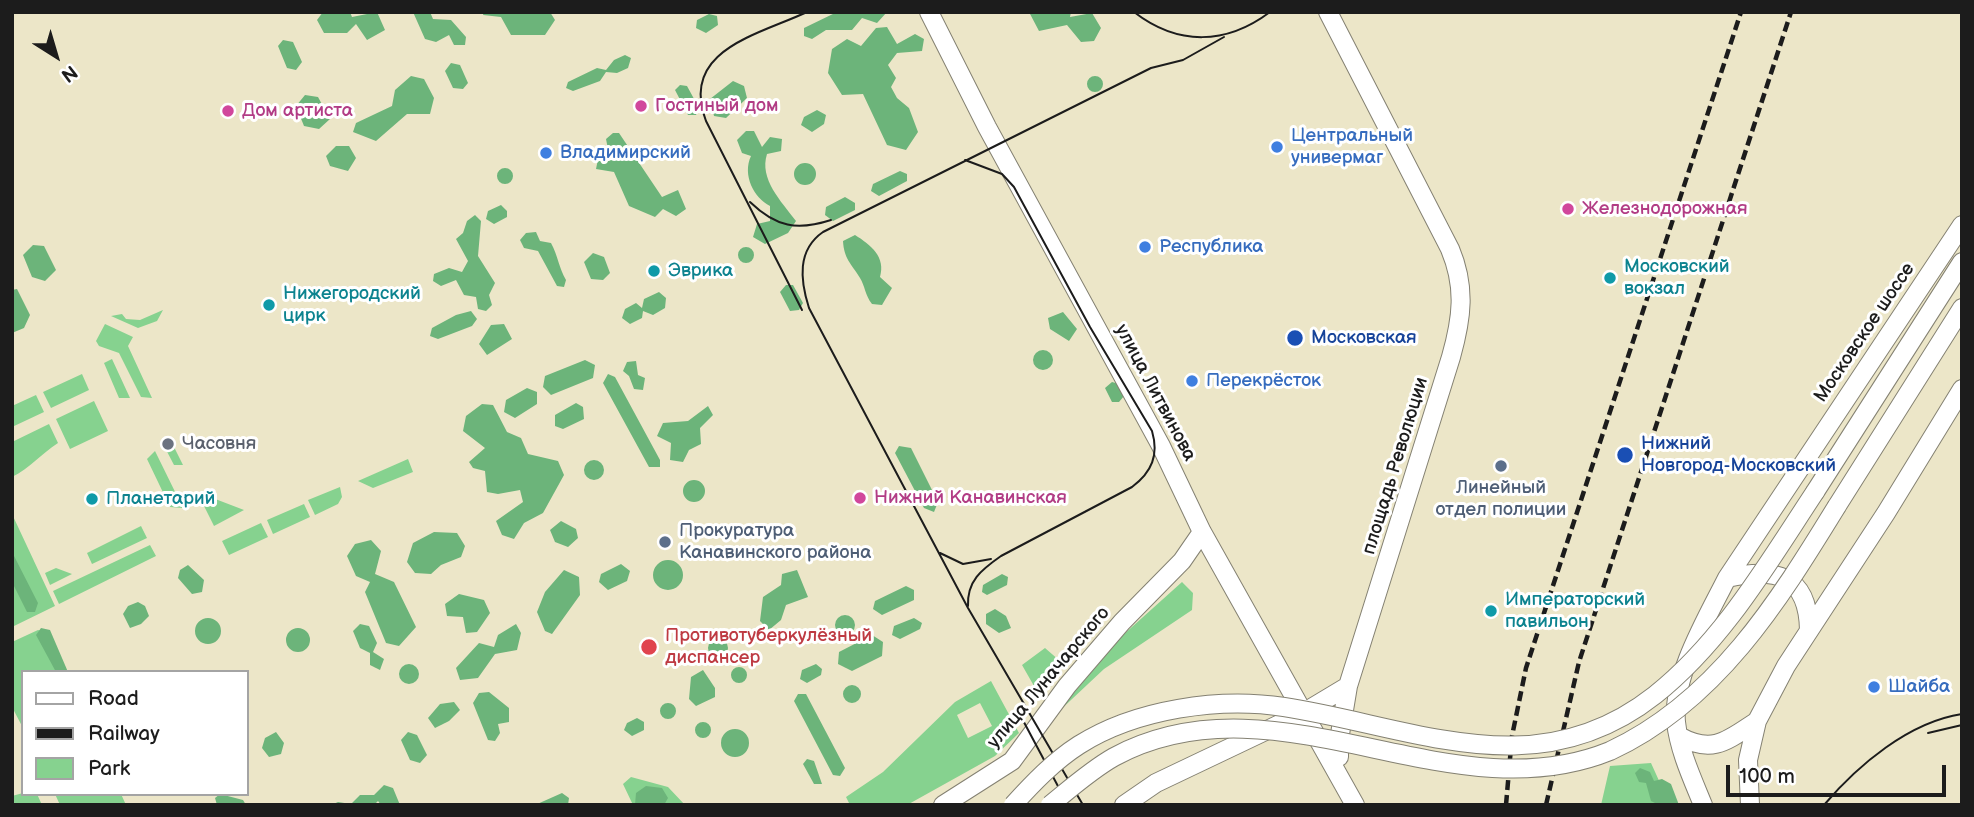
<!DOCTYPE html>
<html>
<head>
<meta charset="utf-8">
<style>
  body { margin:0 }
  #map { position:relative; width:1974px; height:817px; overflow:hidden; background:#ece6c8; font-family:"Balsamiq Sans",sans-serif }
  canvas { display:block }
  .frame { position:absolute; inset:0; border:14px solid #1c1c1c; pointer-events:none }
  .legend { position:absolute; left:21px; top:670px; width:228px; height:126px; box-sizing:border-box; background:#fff; border:2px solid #a4a4a4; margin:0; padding:9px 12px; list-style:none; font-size:21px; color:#1c1c1c }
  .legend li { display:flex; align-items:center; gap:14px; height:35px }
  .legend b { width:35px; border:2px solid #a4a4a4 }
  .north { position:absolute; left:21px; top:21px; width:70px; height:70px; -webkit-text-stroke:5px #fff; paint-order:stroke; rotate:143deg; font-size:19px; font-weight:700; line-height:28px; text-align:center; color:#1c1c1c }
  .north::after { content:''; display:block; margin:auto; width:24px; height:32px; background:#1c1c1c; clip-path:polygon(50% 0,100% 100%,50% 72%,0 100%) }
  .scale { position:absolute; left:1726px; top:765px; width:220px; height:32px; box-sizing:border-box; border:4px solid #1c1c1c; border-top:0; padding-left:9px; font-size:21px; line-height:24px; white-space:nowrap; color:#1c1c1c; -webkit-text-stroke:5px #fff; paint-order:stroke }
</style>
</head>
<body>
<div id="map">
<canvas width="1974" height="817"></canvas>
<div class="frame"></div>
<ul class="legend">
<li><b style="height:9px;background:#fff"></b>Road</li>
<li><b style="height:9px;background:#1c1c1c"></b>Railway</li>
<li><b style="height:19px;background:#86d28f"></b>Park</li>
</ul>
<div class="north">N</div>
<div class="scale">100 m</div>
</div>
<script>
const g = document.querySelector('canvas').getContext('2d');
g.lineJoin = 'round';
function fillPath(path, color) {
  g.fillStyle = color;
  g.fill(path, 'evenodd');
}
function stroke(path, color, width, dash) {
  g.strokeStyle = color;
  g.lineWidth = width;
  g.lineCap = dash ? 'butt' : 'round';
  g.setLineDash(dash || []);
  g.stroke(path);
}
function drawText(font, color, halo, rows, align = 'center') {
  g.font = font + ' "Balsamiq Sans",sans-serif';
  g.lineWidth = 6;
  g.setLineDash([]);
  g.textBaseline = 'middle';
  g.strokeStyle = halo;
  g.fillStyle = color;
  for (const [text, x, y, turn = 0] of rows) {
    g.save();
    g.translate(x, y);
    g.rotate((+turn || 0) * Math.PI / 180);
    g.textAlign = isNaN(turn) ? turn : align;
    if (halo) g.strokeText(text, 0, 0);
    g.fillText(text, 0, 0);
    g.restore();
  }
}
const green = new Path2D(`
  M163 310 157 321 138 328 111 316 122 314 126 319 140 320Z
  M105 324 133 337 128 346 152 398 141 397 119 353 99 346 96 341Z
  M112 359 130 398H119L104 363Z
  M82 374 89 390 51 408 43 392Z
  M36 395 44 412 12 427V406Z
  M94 401 108 431 70 449 56 419Z
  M49 424 58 443C41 454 30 468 12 477V442Z
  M169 437 183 465H174L162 442Z
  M155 451 183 508 170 507 147 459Z
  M408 459 413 472 373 488 358 481Z
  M340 487 342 497 338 504 315 515 308 500Z
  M197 492 244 510 214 526Z
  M304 504 310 517 273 534 267 520Z
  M12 514 55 606 12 627Z
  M261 523 268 537 229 555 222 541Z
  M141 526 147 538 92 564 87 553Z
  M150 545 156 556 59 604 53 591Z
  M56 568 72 574 50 585 45 573Z
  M1182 582 1193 593 1192 610 1104 669 1055 715 1123 635Z
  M38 630 46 632 65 672H23V728L12 707V642Z
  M1045 648 1060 661 1038 693 1022 665Z
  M991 681 1019 733 995 756 907 805H850L846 797 883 772 955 702ZM980 703 992 726 968 738 957 715Z
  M1651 763 1670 805H1601L1610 766Z
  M631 777 668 787 685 805H633L623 784Z
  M23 793 37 794 42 805H12V796Z
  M55 794H121L126 805H60Z`);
const forest = new Path2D(`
  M323 12H350L352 17 377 12 385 30 367 40 356 24 347 33H324L317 20Z
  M413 12H430L433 19 451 20 466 37 465 45H454L449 35 436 42 425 39Z
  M484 12H550L555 20 545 35H511L501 17 483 15Z
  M837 12H887L877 23 862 18 852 30H826L812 39 804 36V28Z
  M1029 12H1071L1070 17 1092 13 1101 28 1094 41 1081 42 1067 25 1039 31Z
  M709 14 717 16 718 25 706 33 696 28 697 20Z
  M887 27 897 44 915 34 924 39 922 51 897 53 888 65 896 78 891 87 897 98 909 108 918 132 906 150 887 145 863 94 842 95 828 73 832 49 847 39 861 46 876 28Z
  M283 40 293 42 302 62 296 70 287 68 278 46Z
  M625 55 631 58 628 68 617 73 606 72 600 81 573 91 566 88 568 82 597 68 606 70 614 60Z
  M451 63 460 65 468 83 463 89 453 88 445 71Z
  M1087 84a8 8 0 1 1 16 0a8 8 0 1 1-16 0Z
  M411 76 424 79 434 98 430 114H407L376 141 353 132 356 123 392 106 395 90Z
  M733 81 744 86 747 98 726 118 714 116 710 99Z
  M680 85 687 86 699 108 696 115H688L675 90Z
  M305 95 318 97 330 119 319 129 304 126 296 106Z
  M817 110 826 115 824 124 812 132 801 125 804 117Z
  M746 131H754L762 147 770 137 782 139 781 151 767 154C759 179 781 201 796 221L788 233 765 244 753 237 757 224 770 221V206C754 198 742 175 751 156L742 153 737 140Z
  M613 133H619L662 197 678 190 686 209 676 216 663 209 655 217 629 206 614 172 596 169 598 159 609 154 606 139Z
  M336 146H349L356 158 348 171 330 166 326 156Z
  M794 174a11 11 0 1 1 22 0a11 11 0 1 1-22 0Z
  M497 176a8 8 0 1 1 16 0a8 8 0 1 1-16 0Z
  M900 171 907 174V181L879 196 871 191 873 184Z
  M845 197 855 203V210L833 221 825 215 826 207Z
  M501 205 507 211V217L494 224 486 219 488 211Z
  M475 215 481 221 478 256 495 283 489 295 492 305 486 311 478 309 476 297 464 295 456 280 441 286 433 281 434 274 449 268 462 272 468 261 456 239 463 233 467 221Z
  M536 232 540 241 551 243C558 256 559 268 566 280L564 287 557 286 538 251 524 248 520 240 526 233Z
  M855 235C871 245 886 257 880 277L892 288 882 305 872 304C865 295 865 286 860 278 851 263 844 259 843 241Z
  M33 245 44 246 56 270 45 281 32 277 23 255Z
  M738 255a8 8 0 1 1 16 0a8 8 0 1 1-16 0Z
  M593 253 604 257 610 273 603 280 591 279 584 262Z
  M786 285H793L803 303 799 310 790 311 780 292Z
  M17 289 30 315 24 328 12 333V290Z
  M659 292 666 298 665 308 653 315 643 311 642 318 630 324 622 318 625 309 636 303 642 308 644 299Z
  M471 311 477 319 472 326 438 339 430 336 432 328 456 315Z
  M1063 312 1077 329 1069 341 1050 329 1048 318Z
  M504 324 512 339 487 355 479 344 491 325Z
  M1033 360a10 10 0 1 1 20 0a10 10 0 1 1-20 0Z
  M585 360 595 365 593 378 551 395 543 387 545 376Z
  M636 361 638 375 645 378 643 390 634 389 629 376 623 371 627 362Z
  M608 374 615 377 660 460V467H649L603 383Z
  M1112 382 1119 384 1124 396 1119 402H1112L1105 388Z
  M527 388 537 392V404L515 418 504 412 506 400Z
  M576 403 583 407 584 419 563 429 555 426V415Z
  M482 404 493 405 507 432 521 438 528 454 558 461 564 475 543 513 524 523 514 539 502 535 496 521 523 502 520 490 498 494 487 492 485 471 473 468 469 462 485 448 463 431 466 416Z
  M708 406 713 415 700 428 701 444 689 450 683 462 670 460 671 443 657 436 663 423 688 421Z
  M899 446 911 448 938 502 934 512 924 508 895 453Z
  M584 470a10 10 0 1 1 20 0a10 10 0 1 1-20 0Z
  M683 491a11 11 0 1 1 22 0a11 11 0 1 1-22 0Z
  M561 521 576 529 578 538 568 547 555 542 550 530Z
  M434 532 457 533 465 546 461 557 441 565 431 574 415 573 407 562 413 543Z
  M371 540 381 551 375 574 394 582 416 627 399 646 386 643 365 592 370 582 356 576 347 556 355 544Z
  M12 552 38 603 35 612H27L12 582Z
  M653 575a15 15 0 1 1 30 0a15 15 0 1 1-30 0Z
  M621 564 630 571 627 581 608 590 599 582 601 574Z
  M188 565 204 580 202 592 192 594 178 578 180 570Z
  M564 570 579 577 580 595 552 634 545 631 537 612 545 592Z
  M797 570 808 597 786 605 781 620 769 630 760 621 763 597 781 585 782 574Z
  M1002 574 1008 577 1007 585 987 595 982 592 983 585Z
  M906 586 914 590V600L882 615 873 609 875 601Z
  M459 594 484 600 490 613 477 632 466 633 463 617 447 616 445 604Z
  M138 602 145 606 149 616 141 624 130 628 123 614 128 606Z
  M995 609 1006 616 1011 628 999 633 986 624V614Z
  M835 625a10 10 0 1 1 20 0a10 10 0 1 1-20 0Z
  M914 618 922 623 920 629 900 639 892 635 894 626Z
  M195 631a13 13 0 1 1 26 0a13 13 0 1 1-26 0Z
  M360 624 369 626 377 643 373 652 384 659 380 670 370 665V653L360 648 353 631Z
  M516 624 521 633 517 650 495 654 478 678 460 680 456 668 479 643 494 647 498 635Z
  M286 640a12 12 0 1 1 24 0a12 12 0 1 1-24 0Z
  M41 628 50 630 68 672H56L36 635Z
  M872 635 883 642 882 656 852 671 838 664 839 652Z
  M708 648a10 10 0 1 1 20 0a10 10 0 1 1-20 0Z
  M399 674a10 10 0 1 1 20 0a10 10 0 1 1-20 0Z
  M816 664 822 669 821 675 807 683 800 679 802 670Z
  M731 675a8 8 0 1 1 16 0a8 8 0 1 1-16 0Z
  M703 670 715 688V697L696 706 689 699 691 677Z
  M843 694a9 9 0 1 1 18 0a9 9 0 1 1-18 0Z
  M489 692 509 708V722L498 724 500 733 495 741 488 740 473 703 479 693Z
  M798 694H806L845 768 840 776 833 775 794 701Z
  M454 702 460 710 449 721 435 728 428 718 440 704Z
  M660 711a8 8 0 1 1 16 0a8 8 0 1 1-16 0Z
  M637 718 644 722V730L632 736 624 730 627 723Z
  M695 730a8 8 0 1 1 16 0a8 8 0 1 1-16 0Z
  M721 743a14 14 0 1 1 28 0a14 14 0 1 1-28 0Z
  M276 732 284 743 281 754 269 757 262 748 265 738Z
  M408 732 417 735 427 755 420 763 410 760 401 740Z
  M807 759 814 761 822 784H814L803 764Z
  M1640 768 1650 772 1654 781 1662 779 1671 784 1679 805H1659L1651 801 1646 783 1639 782 1635 773Z
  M384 785 393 788 400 805H381L378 801 374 805H331L338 802 351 804 360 795H374Z
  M646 786 662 788 668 798 664 805H635L636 793Z
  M562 793 569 798 568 805H535Z
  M220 794 243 800 246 805H217L215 798Z`);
const secondary = new Path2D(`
  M929 12 987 127 1161 446 1202 532 1355 805
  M1328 12 1450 249C1466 287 1462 318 1451 357L1348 686 1339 740V757
  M1815 492 1962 262
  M1837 506 1962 308
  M1727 578C1775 567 1808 574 1809 630
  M1679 736C1713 755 1728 740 1757 721
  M943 805 1012 761 1067 686 1122 622 1182 561 1202 532
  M1124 805 1156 783 1303 713 1348 686
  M1703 805C1692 778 1679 750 1676 722 1672 676 1707 618 1727 578L1962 225
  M1750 805 1748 760 1757 721 1786 666 1886 513 1962 389`);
const tram = new Path2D(`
  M1134 12C1178 46 1226 45 1270 12
  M965 160 1002 174 1014 187 1090 327 1152 431C1159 455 1152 472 1132 487L1001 556C981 570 967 581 968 606
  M750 202C776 227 797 231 831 220
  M802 310 706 121C679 50 758 35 807 12
  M940 553 963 564 991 559
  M1018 711 1068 805
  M1928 733 1962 725
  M1083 805 968 608 809 308C800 280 797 250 823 232L1151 68 1183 60 1224 37
  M1824 805C1858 765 1909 722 1962 714`);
const rail = new Path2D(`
  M1506 805 1512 736 1526 668 1741 12
  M1546 805 1579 662 1791 12`);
const secondaryBridge = new Path2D(`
  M1013 805C1033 783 1054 761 1079 745 1136 709 1219 697 1284 707 1414 727 1536 789 1655 695 1723 641 1768 563 1815 492
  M1050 805C1071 788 1091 770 1114 757 1276 670 1448 817 1610 751 1716 702 1778 602 1837 506`);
const markers = [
  [641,106,7,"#d1479c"],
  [228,111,7,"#d1479c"],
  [1277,147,7,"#3f7fe0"],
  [546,153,7,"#3f7fe0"],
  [1568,209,7,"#d1479c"],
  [1145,247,7,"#3f7fe0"],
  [654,271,7,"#0f9aa8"],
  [1610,278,7,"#0f9aa8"],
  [269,305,7,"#0f9aa8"],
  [1295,338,9,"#1a4fb4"],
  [1192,381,7,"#3f7fe0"],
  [168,444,7,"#6b7280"],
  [1625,455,9,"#1a4fb4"],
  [1501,466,7,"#5c6f8a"],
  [860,498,7,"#d1479c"],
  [92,499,7,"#0f9aa8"],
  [665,542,7,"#5c6f8a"],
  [1491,611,7,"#0f9aa8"],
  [649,647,9,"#e0444e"],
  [1874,687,7,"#3f7fe0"]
];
const hotelNames = [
  ["Гостиный дом",655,106],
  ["Дом артиста",242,111],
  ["Железнодорожная",1582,209],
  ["Нижний Канавинская",874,498]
];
const shopNames = [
  ["Центральный",1291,136],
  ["универмаг",1291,158],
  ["Владимирский",560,153],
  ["Республика",1159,247],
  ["Перекрёсток",1206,381],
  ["Шайба",1888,687]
];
const cultureNames = [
  ["Московский",1624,267],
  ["вокзал",1624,289],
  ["Эврика",668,271],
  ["Нижегородский",283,294],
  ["цирк",283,316],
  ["Планетарий",106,499],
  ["Императорский",1505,600],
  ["павильон",1505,622]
];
const streetNames = [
  ["Московское шоссе",1865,333,-56],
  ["улица Литвинова",1155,393,62],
  ["площадь Революции",1396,466,-73],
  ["улица Луначарского",1049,678,-50]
];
const transitNames = [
  ["Московская",1311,338],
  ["Нижний",1641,444],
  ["Новгород-Московский",1641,466]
];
const worshipNames = [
  ["Часовня",182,444]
];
const serviceNames = [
  ["Линейный",1501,488],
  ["отдел полиции",1501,510],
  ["Прокуратура",679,531,"left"],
  ["Канавинского района",679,553,"left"]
];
const healthNames = [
  ["Противотуберкулёзный",665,636],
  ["диспансер",665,658]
];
fillPath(green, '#86d28f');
fillPath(forest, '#6cb47a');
stroke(secondary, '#848172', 20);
stroke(secondary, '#fff', 18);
stroke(tram, '#1c1c1c', 2);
stroke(rail, '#1c1c1c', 4.5, [10, 5]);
stroke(secondaryBridge, '#848172', 20, []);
stroke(secondaryBridge, '#fff', 18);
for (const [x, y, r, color] of markers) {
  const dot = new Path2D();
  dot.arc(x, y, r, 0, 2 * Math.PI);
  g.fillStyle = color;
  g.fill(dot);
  stroke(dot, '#fff', 2.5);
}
drawText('19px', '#b23c85', '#fff', hotelNames, 'left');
drawText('19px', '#366cbe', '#fff', shopNames, 'left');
drawText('19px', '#0d838f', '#fff', cultureNames, 'left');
drawText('19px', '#1c1c1c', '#fff', streetNames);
drawText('19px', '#164399', '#fff', transitNames, 'left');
drawText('19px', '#5b616d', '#fff', worshipNames, 'left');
drawText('19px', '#4e5e75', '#fff', serviceNames);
drawText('19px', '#be3a42', '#fff', healthNames, 'left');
</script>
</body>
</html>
